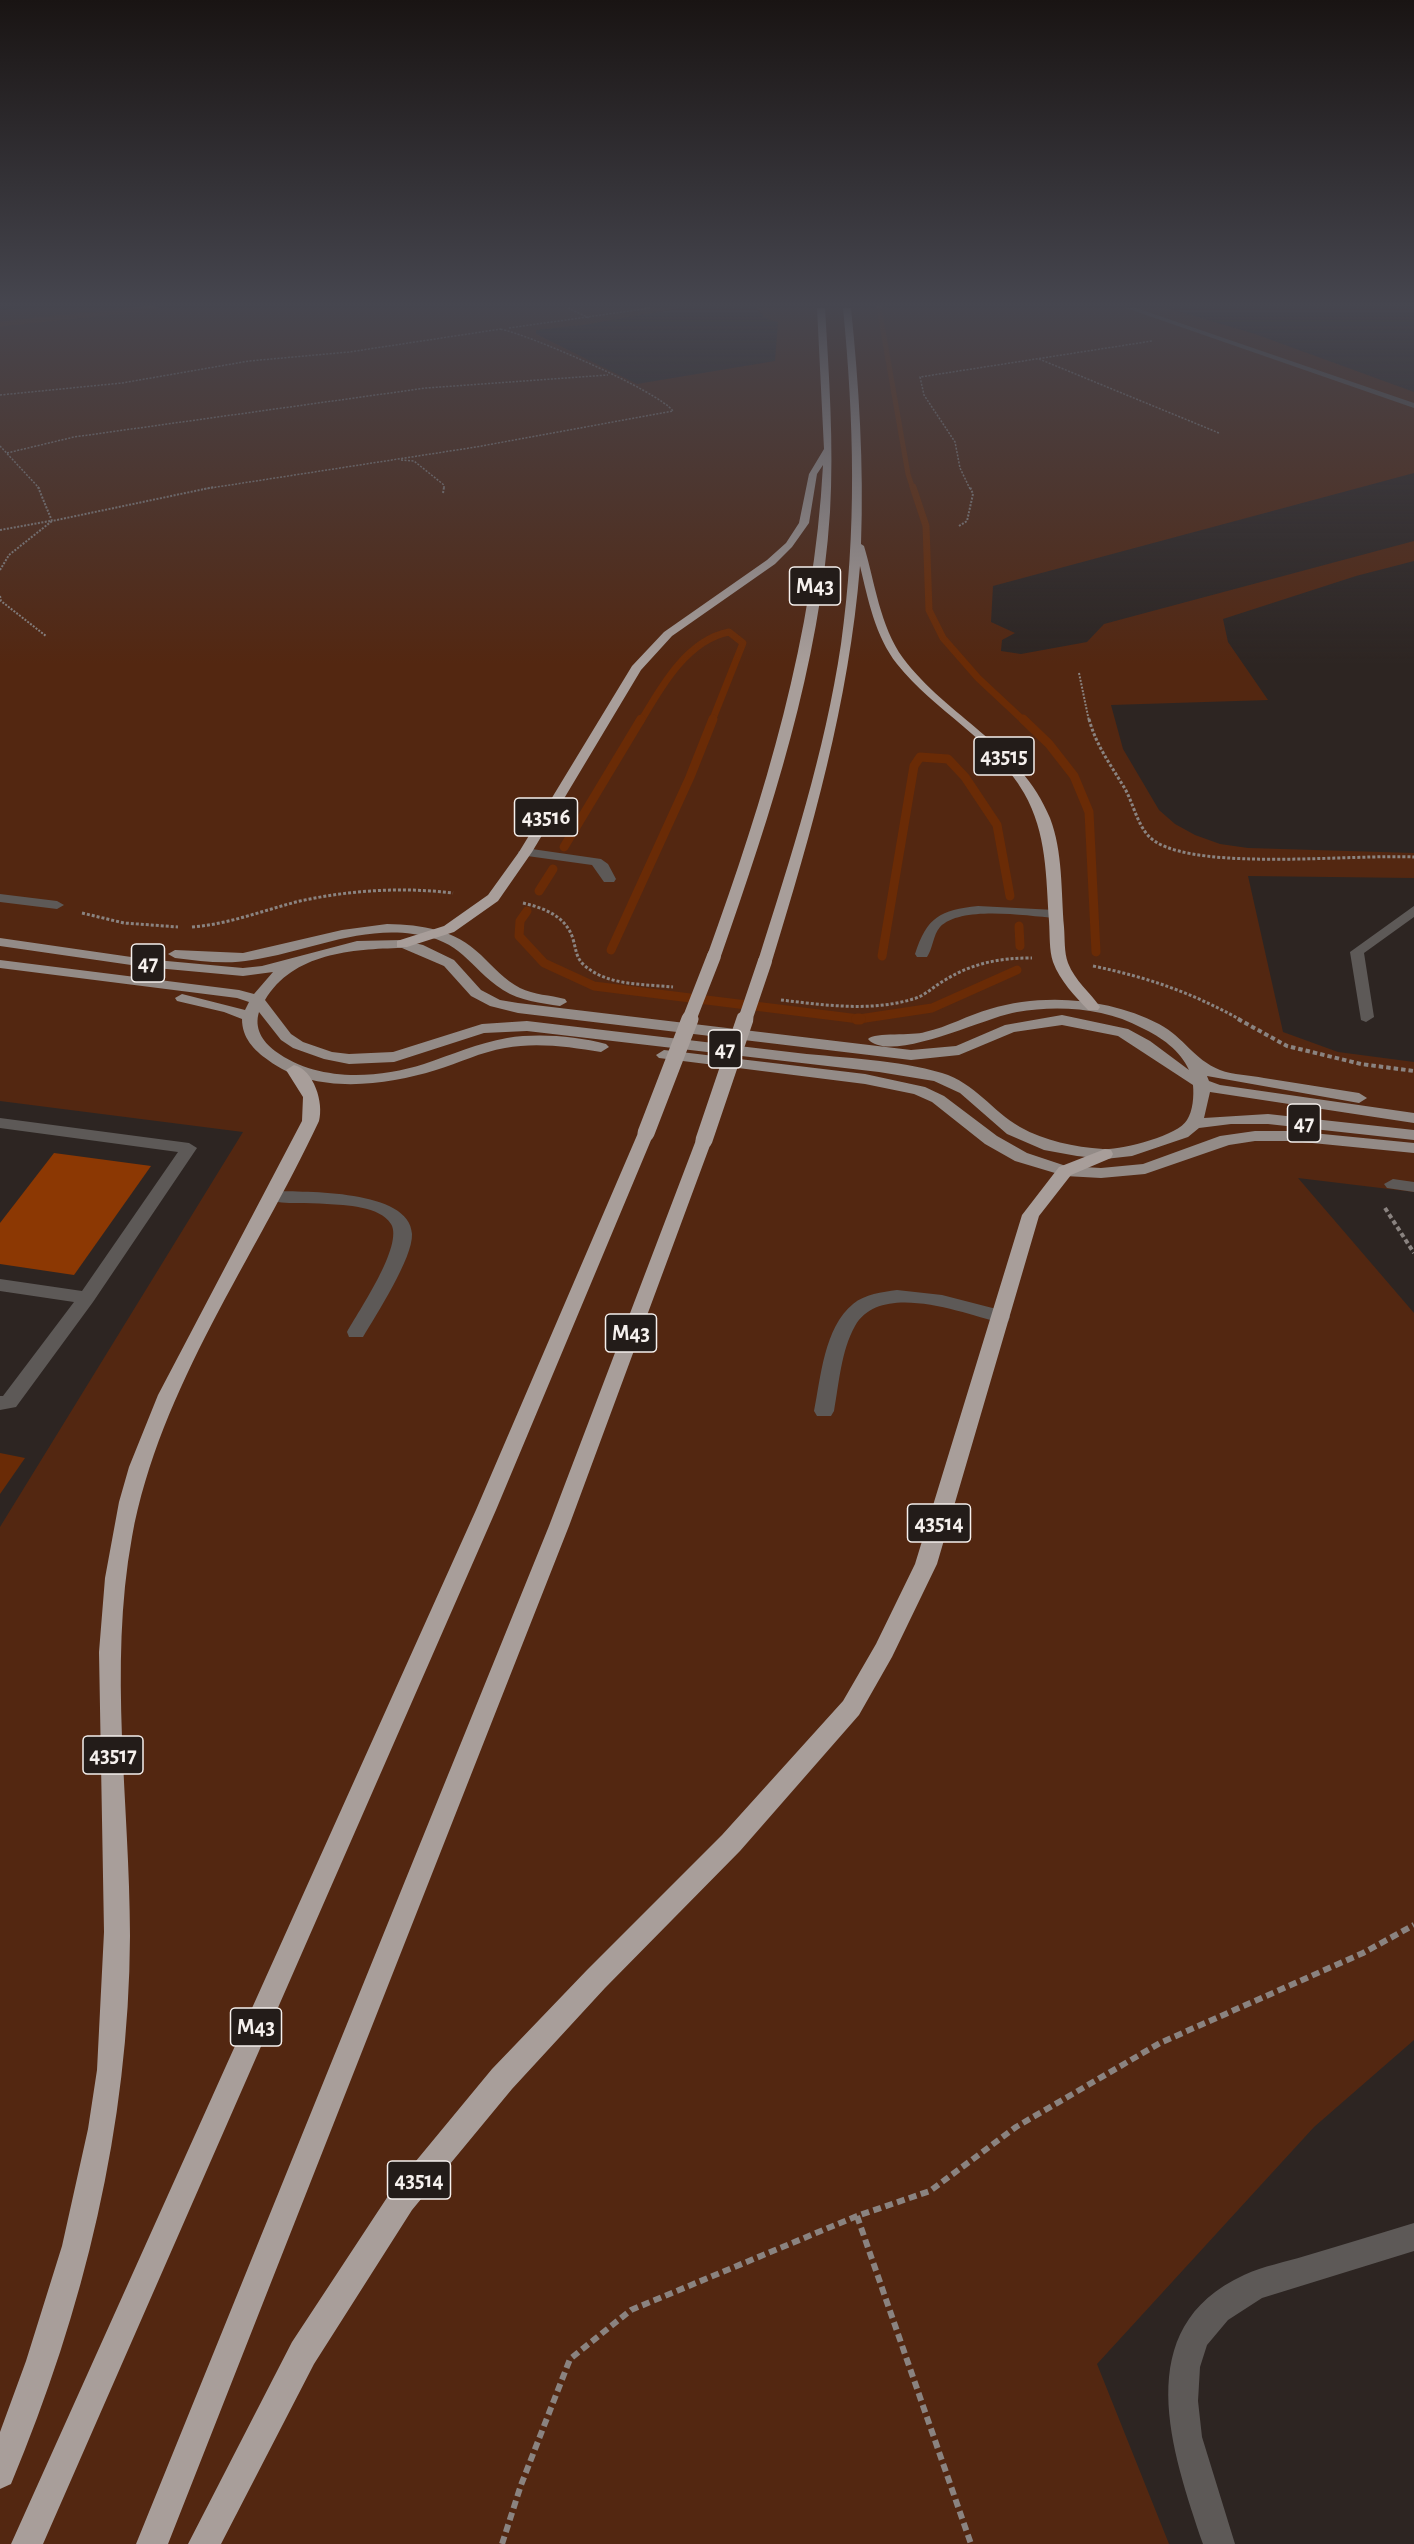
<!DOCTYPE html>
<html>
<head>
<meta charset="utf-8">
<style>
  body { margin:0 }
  canvas { display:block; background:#2d2522 }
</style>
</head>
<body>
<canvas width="1414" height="2544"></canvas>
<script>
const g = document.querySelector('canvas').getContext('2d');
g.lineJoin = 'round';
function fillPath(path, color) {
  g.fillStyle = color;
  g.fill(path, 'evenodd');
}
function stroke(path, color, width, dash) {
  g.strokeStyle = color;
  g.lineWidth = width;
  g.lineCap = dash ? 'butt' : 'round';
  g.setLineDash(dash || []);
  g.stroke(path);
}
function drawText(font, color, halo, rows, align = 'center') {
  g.font = font + ' "Alegreya Sans",sans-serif';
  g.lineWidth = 5;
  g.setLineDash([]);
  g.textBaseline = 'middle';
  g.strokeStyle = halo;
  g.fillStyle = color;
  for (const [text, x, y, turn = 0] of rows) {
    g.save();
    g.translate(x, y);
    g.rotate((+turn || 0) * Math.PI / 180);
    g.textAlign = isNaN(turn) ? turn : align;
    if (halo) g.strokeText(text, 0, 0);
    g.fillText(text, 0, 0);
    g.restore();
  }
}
const green = new Path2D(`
  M25 308H681L583 325 536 330V334L637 384 775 361 778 322 765 318 757 308H1167L1255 334 1414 392V473L993 586 991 622 1015 633 1002 640 1001 651 1021 654 1087 642 1104 624 1414 541V561L1356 576 1223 619 1228 642 1268 700 1111 705 1123 749 1159 810 1175 824 1195 835 1220 844 1248 848 1414 853V878L1248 876 1283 1032 1338 1052 1414 1062V1192L1298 1178 1414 1313V2040L1314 2127 1097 2364 1169 2544H0V1527L243 1132 0 1101V310Z`);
const water = new Path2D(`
  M0 1453 25 1458 0 1494Z`);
const streamFar3 = new Path2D(`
  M879 308 908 474 913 489
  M0 324 153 308`);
const streamFar2 = new Path2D(`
  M913 487 926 526 929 610 943 638 978 678 1024 721
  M641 721C661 687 687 640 729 632L743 643 712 721`);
const streamFar1 = new Path2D(`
  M1023 719 1049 744 1074 776 1089 812 1096 952
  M564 847 641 719
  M539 891 553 869
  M527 911 520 921 519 936 544 963 594 986 859 1019 932 1008 1017 970
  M1019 926 1020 946
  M611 950 690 777 713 719
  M882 956 914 766 920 757 948 759 965 777 997 825 1010 896`);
const stream = new Path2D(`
  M857 1019H860`);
const building = new Path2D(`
  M54 1153 151 1166 74 1275 0 1264V1223Z`);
const pathFar4 = new Path2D(`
  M568 308 589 318
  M509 328 651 308
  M1039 359 1219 433
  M0 395 122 383 249 361 349 352 501 329
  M0 446 40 489
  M7 453 74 437 426 388 608 375
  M401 460 414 461 444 485V489
  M204 489 476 447 673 411C658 391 528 334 500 329
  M970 489 960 468 955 442 924 395 920 377 1152 341`);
const pathFar3 = new Path2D(`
  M38 487 52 521 214 487
  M443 493 444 487
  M959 526 967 521 973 494 970 487
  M0 530 50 521
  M0 570 9 555 52 521
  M0 596 1 601 46 636
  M1079 673 1089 721`);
const pathFar2 = new Path2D(`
  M1089 719C1096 745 1109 762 1122 784 1134 801 1137 831 1156 842 1203 871 1353 854 1414 857
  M523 903C544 908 566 916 573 939 576 949 576 958 584 965 607 986 644 984 673 987
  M82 913 124 923 178 927
  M192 927C230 924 264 910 300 901 351 890 402 887 453 893
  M1093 966C1150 978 1190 992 1241 1020
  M781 1000C824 1005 871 1012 913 999 925 996 934 986 945 980 973 963 999 958 1032 958`);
const pathFar1 = new Path2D(`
  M1238 1019 1287 1046 1361 1064 1414 1071
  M1385 1208 1414 1253`);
const path = new Path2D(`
  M857 2216 971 2544
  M502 2544 521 2485 570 2359 631 2310 857 2216 930 2191 1016 2127 1160 2043 1363 1953 1414 1925`);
const service = new Path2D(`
  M525 848 601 859 608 864 616 879 614 882H604L592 865 520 855 518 852Z
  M978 906 1055 910 1062 914 1055 918C1027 916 961 905 940 927 933 935 933 948 927 957H917L915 954C927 917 940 910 978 906Z
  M1414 906V917L1364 953 1374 1017 1366 1022 1361 1020 1350 952Z
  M0 1118 189 1143 197 1148 93 1302 16 1407 0 1410V1396H3L74 1302 0 1291V1279L82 1291 178 1152 0 1128Z
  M1393 1179 1414 1182V1192L1387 1188 1384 1184Z
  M273 1191C305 1192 410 1189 412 1234 413 1258 376 1315 363 1337H349L347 1332C358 1312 404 1245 391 1224 380 1206 345 1205 327 1204 307 1202 286 1205 267 1200L264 1196 267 1192Z
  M897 1290 942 1295 1008 1312 1010 1317 1008 1322 1001 1323C962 1313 881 1281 855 1326 841 1351 839 1384 834 1411L831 1416H817L814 1411C821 1377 824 1328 853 1304 865 1294 882 1292 897 1290Z
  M1414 2223V2251L1262 2298 1228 2320 1207 2345 1200 2367 1198 2401 1202 2437 1235 2544H1203C1172 2452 1128 2328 1244 2275 1264 2266 1285 2262 1305 2256 1342 2245 1378 2234 1414 2223Z`);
const minor = new Path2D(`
  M1126 308H1136L1414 403V408Z
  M0 894 57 901 64 905 57 909 0 902Z`);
const primary = new Path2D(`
  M387 924C423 925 454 929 481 955 493 967 505 980 520 988 534 995 550 995 565 999L567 1002 560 1006C541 1003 520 1001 503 990 467 966 463 940 413 934 359 926 305 952 252 960 226 965 201 961 175 958L168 954 175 950 243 953 342 930Z
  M0 938 145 959 243 968 262 966 357 941 402 940 423 945 454 960 481 990 500 1000 518 1003 911 1050 956 1046 1005 1025 1062 1015 1128 1029 1150 1041 1189 1070C1180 1050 1161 1037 1142 1028 1105 1008 1058 1005 1017 1012 988 1016 890 1065 868 1039 875 1032 913 1036 925 1032 948 1027 968 1015 990 1009 1044 993 1108 998 1159 1024 1185 1038 1193 1059 1220 1070 1233 1075 1250 1075 1264 1078 1296 1083 1327 1088 1359 1093L1367 1098 1359 1103 1207 1076 1209 1081 1220 1085 1414 1113V1123L1210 1092 1204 1118 1268 1114 1414 1130V1140L1268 1124H1231L1199 1128 1188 1137 1132 1156 1105 1159 1077 1156 1044 1150 1007 1134 960 1093 934 1081 879 1072 527 1031 484 1033 394 1062 349 1064 324 1059 293 1048 281 1040 259 1012C254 1028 262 1041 275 1051 317 1082 376 1079 424 1064 451 1055 478 1043 507 1038 538 1033 575 1036 606 1044L609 1047 601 1052C570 1047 537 1042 505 1048 481 1052 459 1063 436 1070 384 1086 314 1095 268 1060 254 1050 242 1038 242 1019L224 1012 177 1001 175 998 182 994 245 1010 249 1002 237 998 0 968V960L239 990 254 994 273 972 243 976 145 967 0 946ZM402 948 444 966 471 996 490 1006 518 1013 911 1060 959 1055 1014 1032 1062 1025 1118 1036 1193 1085C1194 1096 1193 1111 1187 1120 1178 1136 1121 1150 1103 1149 1074 1147 1045 1141 1020 1127 992 1111 975 1083 942 1073 898 1060 844 1058 798 1053 708 1042 617 1032 527 1021L482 1024 393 1052 349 1054 332 1052 303 1042 291 1034 265 1000C293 953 352 949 402 948Z
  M664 1050 865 1074 925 1087 944 1096 997 1136 1027 1153 1066 1166 1101 1168 1143 1164 1220 1136 1255 1131H1292L1414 1143V1153L1292 1141H1255L1229 1145 1145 1174 1101 1178 1065 1176 1015 1161 985 1144 932 1102 914 1094 865 1084 659 1058 656 1055Z`);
const motorway = new Path2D(`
  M817 308H825C829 376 834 444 830 512 820 665 771 813 721 956L714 960 707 956C765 796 814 636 823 465L817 474 809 523 792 547 775 564 672 636 641 670 532 852 498 901 454 932 407 947H397V941L444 926 488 895 519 852 632 666 664 632 767 560 786 543 799 523 809 474 824 449Z
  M843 308H851C859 386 864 465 861 544L864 546C875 583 880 626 903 658 947 717 1021 746 1050 818 1063 852 1061 891 1064 927 1065 939 1064 952 1068 963 1075 981 1090 992 1100 1007L1098 1010H1088C1075 996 1060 981 1053 962 1049 950 1050 935 1049 921 1046 877 1047 833 1024 793 994 740 934 711 897 664 875 636 868 599 860 566 849 702 812 831 772 961L765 965 758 961C791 857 825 752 841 644 857 532 854 420 843 308Z
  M294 1065C314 1070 324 1103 319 1121 255 1258 160 1386 132 1537 108 1668 130 1804 130 1936 129 2126 84 2310 11 2484L0 2489V2432L26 2361 62 2246 88 2129 97 2070 104 1932 99 1652 105 1578 119 1502 129 1467 158 1395 302 1121 303 1097 286 1070Z
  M646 1128 654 1133 496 1510 43 2544H11L476 1510 638 1133Z
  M704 1135 712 1140 569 1526 168 2544H136L549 1526 696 1140Z
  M1105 1149 1111 1150 1113 1154 1111 1158 1071 1175 1039 1216 937 1564 892 1657 859 1715 740 1851 605 1988 512 2089 412 2210 314 2364 221 2544H188L292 2342 392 2190 492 2069 587 1970 722 1835 843 1701 876 1644 915 1564 1022 1215 1059 1167Z`);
const motorwayBridgeFar1 = new Path2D(`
  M689 1020 714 956
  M745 1020 765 961`);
const motorwayBridge = new Path2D(`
  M646 1133 690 1019
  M704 1140 745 1019`);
const shields = [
  [815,586,51],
  [1004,756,60],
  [546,817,63],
  [148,963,33],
  [725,1049,33],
  [1304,1123,33],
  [631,1333,51],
  [939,1523,63],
  [113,1755,60],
  [256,2027,51],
  [419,2180,63]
];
const shieldNames = [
  ["M43",815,586],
  ["43515",1004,756],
  ["43516",546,817],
  ["47",148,963],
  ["47",725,1049],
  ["47",1304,1123],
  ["M43",631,1333],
  ["43514",939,1523],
  ["43517",113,1755],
  ["M43",256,2027],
  ["43514",419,2180]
];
fillPath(green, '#532711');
fillPath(water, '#6a2b06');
stroke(streamFar3, '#6a2b06', 5);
stroke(streamFar2, '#6a2b06', 7);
stroke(streamFar1, '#6a2b06', 9);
stroke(stream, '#6a2b06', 11);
fillPath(building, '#8c3803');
stroke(pathFar4, '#8a8380', 1.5, [2, 1.5]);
stroke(pathFar3, '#8a8380', 2, [2, 1.5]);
stroke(pathFar2, '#8a8380', 3, [3, 2]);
stroke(pathFar1, '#8a8380', 4, [4.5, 3]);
stroke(path, '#8a8380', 6, [8, 4.5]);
fillPath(service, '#5d5957');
fillPath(minor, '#5d5957');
fillPath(primary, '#938b87');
fillPath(motorway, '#a89e9a');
stroke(motorwayBridgeFar1, '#a89e9a', 14);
stroke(motorwayBridge, '#a89e9a', 17);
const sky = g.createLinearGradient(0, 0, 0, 664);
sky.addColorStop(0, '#191413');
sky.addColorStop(0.46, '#46464f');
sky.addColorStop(1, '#46464f00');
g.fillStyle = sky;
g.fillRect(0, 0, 1414, 664);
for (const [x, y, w] of shields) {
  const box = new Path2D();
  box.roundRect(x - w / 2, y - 19, w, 38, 4.5);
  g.fillStyle = '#231c19';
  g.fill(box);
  stroke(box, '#f5f0ed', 1.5);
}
drawText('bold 22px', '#f5f0ed', null, shieldNames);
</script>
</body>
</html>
